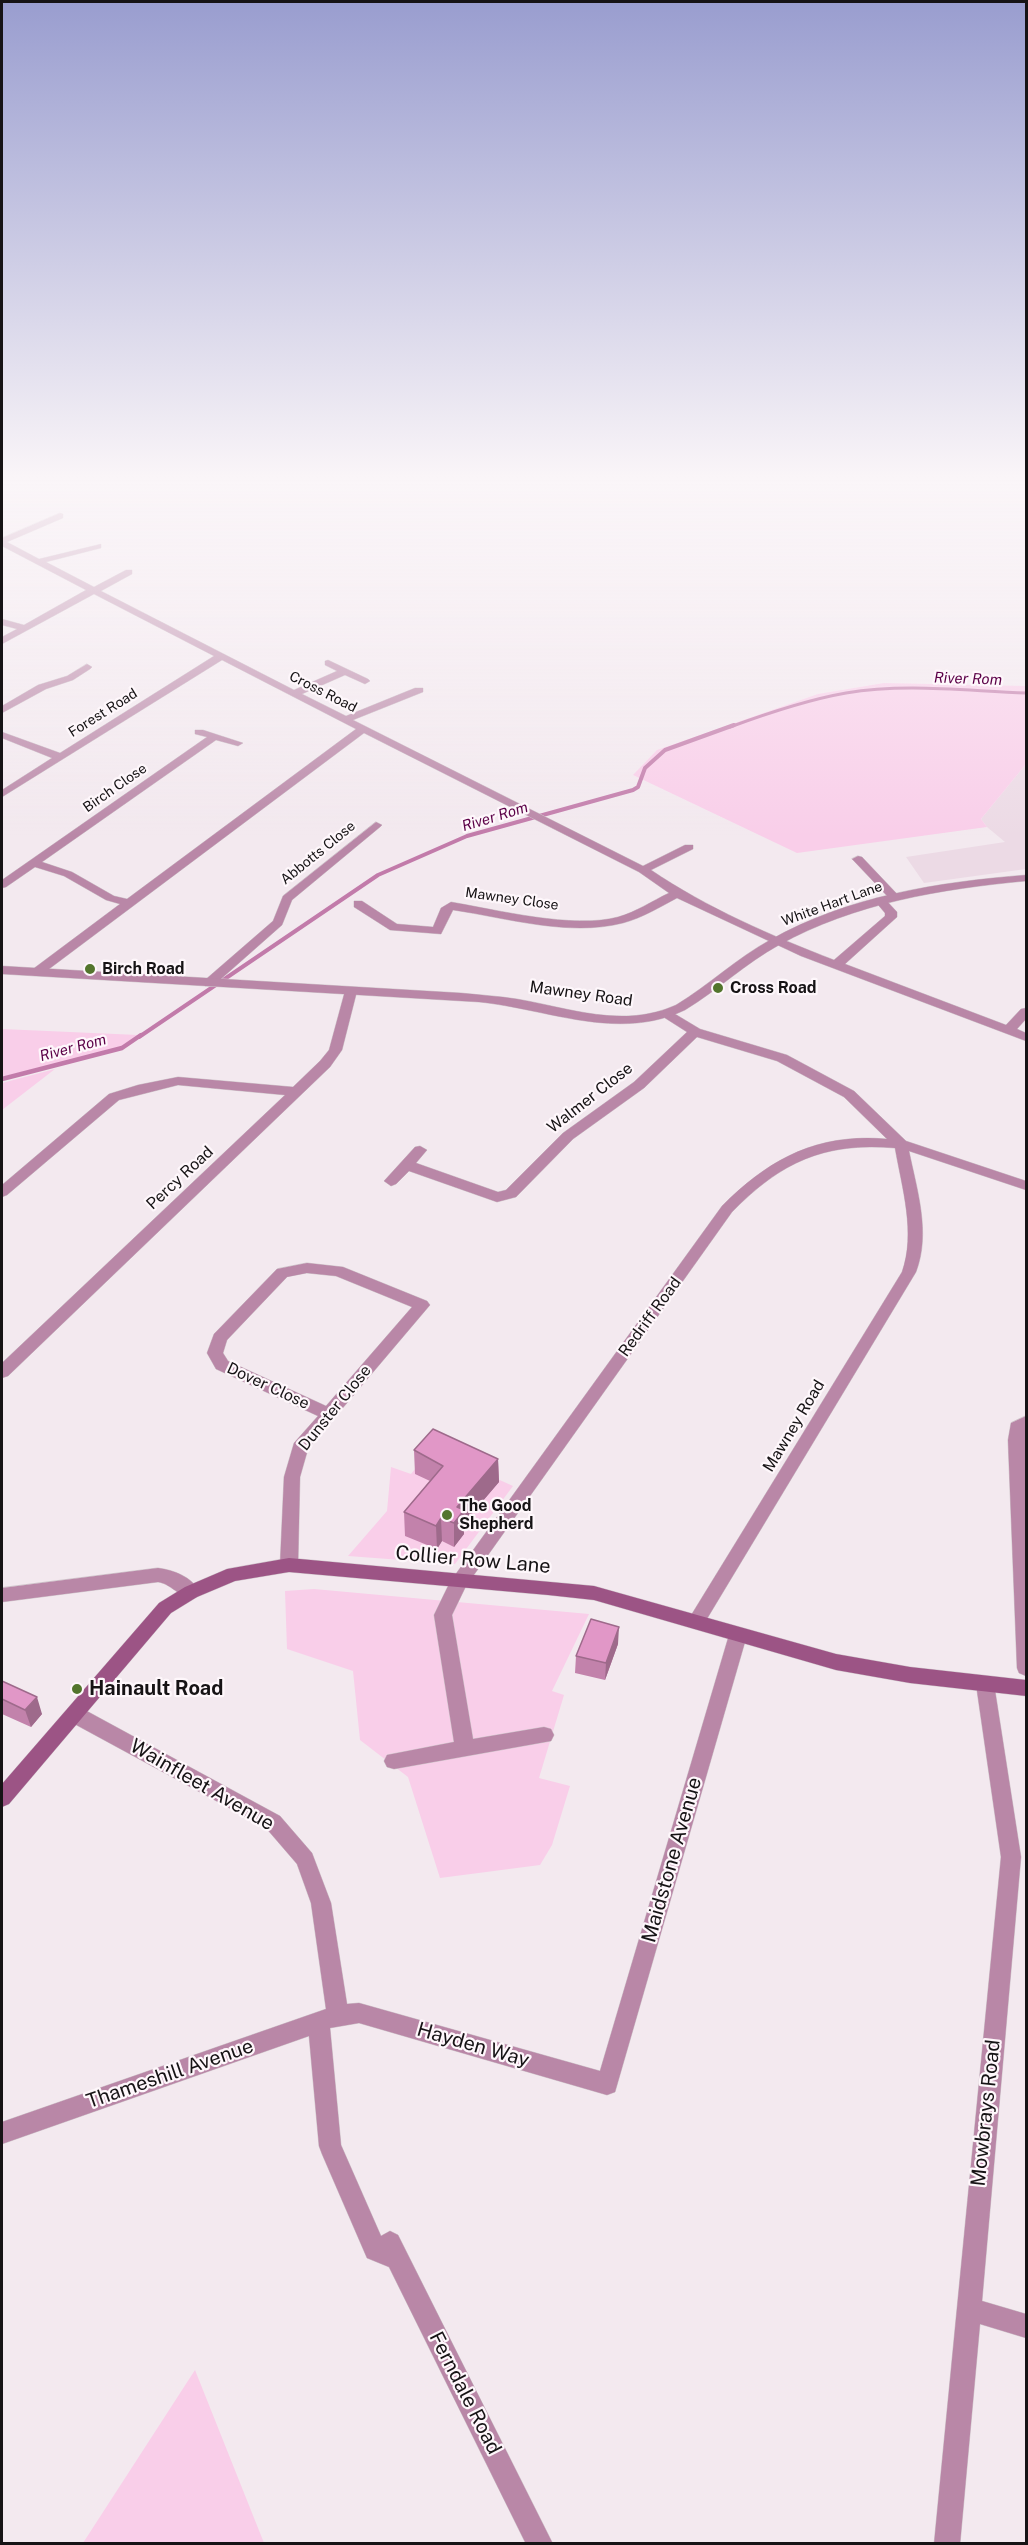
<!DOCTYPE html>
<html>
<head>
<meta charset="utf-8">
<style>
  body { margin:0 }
  #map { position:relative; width:1028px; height:2545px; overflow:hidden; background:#f3e9ef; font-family:"Public Sans",sans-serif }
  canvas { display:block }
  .frame { position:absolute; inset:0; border:3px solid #161315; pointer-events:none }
</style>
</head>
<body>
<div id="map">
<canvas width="1028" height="2545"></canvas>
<div class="frame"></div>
</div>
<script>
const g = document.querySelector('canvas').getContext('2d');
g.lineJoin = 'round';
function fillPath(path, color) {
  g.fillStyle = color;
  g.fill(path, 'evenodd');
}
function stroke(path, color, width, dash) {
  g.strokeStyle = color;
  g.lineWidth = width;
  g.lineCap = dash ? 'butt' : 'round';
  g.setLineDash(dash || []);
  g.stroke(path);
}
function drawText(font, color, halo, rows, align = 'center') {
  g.font = font + ' "Public Sans",sans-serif';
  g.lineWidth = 4.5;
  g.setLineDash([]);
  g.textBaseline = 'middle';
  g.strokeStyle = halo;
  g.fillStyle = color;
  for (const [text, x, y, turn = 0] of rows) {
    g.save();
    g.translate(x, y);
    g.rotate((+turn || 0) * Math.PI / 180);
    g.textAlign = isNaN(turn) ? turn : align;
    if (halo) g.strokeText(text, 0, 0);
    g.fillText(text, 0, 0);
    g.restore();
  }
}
const built = new Path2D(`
  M1026 764V869L924 883 906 857 1005 842 987 827 981 819Z`);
const green = new Path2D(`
  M884 683 1026 686V764L981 819 987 827 797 853 633 775 657 750 818 694Z
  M2 1029 138 1035 121 1047 2 1077Z
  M55 1069 2 1110V1083Z
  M431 1449 513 1486 455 1564 348 1556 387 1511 391 1467 411 1474Z
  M314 1589 589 1614 552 1691 564 1695 539 1778 570 1786 552 1845 540 1865 440 1878 408 1777 360 1740 353 1671 287 1649 285 1591Z
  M195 2370 264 2543H83Z`);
const streamFar2 = new Path2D(`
  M730 727C768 713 806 700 846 693 905 683 966 691 1026 693`);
const streamFar1 = new Path2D(`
  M139 1037 378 875 467 836 633 790 638 787 645 768 665 750 734 725`);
const stream = new Path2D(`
  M2 1079 122 1048 141 1035`);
const minor = new Path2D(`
  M60 513 63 514V518L7 542 39 559 101 544V548L46 562 94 587 126 570H132V574L101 591 294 690 337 671 325 665V661L328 660 368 679 370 681 365 684 345 675 302 694 346 716 415 688H423V692L353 720 643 866 685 845H693V849L651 870C707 908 772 936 834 960L885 916V913L874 900 876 898H884L897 912V917L845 964 1006 1025 1021 1009 1026 1008V1019L1017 1029 1026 1033V1041L801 956 677 898C660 907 642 918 623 923 569 937 507 918 453 910L441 934 390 930 354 907V901H362L397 924 433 927 441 908 451 902C498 910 573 929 618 917 636 912 652 901 669 893L639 872 364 733 41 975H33V969L120 904 106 900 64 876 35 867 6 887 2 888V880L207 737 195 734V730H203L243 743 238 746 216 740 42 862 72 872 114 896 127 899 356 729 222 660 2 797V790L52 758 2 738V732L60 753 214 656 94 594 2 644V637L17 629 2 625V619L24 625 86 590 2 546V538Z
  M87 664 92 667 90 669 73 680 46 689 2 713V706L38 685 67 676Z
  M376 822 382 825 380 827 292 900 282 925 213 986H205V980L273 921 283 896Z
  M858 856 862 857 898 895V899H890L854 861 852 859Z
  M351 987 357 991 342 1050 330 1067 8 1376 2 1378V1363L285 1095 178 1085 119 1100 7 1195 2 1197V1185L109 1094 138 1085 178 1077 293 1087 320 1061 329 1050 345 991Z
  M670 1011 700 1029 787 1055 854 1091 906 1141 1026 1181V1190L909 1151C917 1190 931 1233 916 1272L702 1627 696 1629 690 1627 687 1622 690 1617 902 1272C916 1233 902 1188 895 1148 824 1142 781 1162 732 1212L466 1586 452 1615 473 1739 544 1727 551 1729 554 1735 551 1741 394 1769 387 1767 384 1761 387 1755 454 1742 434 1615 450 1582 722 1206C770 1158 818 1133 887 1139L844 1097 777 1061 697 1037 644 1088 573 1139 516 1197 497 1202 409 1171 396 1184 391 1186 384 1181 415 1147 420 1146 427 1150 416 1163 498 1192 506 1190 563 1133 634 1082 687 1032 665 1018 664 1015Z
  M307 1263 343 1267 427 1301 430 1305 308 1449 300 1477 298 1565 295 1570 289 1572 283 1570 280 1565 284 1477 294 1443 318 1416 216 1369 207 1353 214 1334 277 1269ZM307 1273 336 1276 412 1307 326 1406 228 1361 223 1353 227 1340 287 1277Z
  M1026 1416V1676L1019 1673 1017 1668 1008 1440 1011 1423Z
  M158 1568C174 1570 192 1577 200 1592L197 1597C182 1602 173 1584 158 1582L2 1602V1588Z
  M738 1628 744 1630 747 1635 615 2092 607 2095 359 2023 330 2028 341 2145 381 2236 390 2231 398 2235 553 2544H526L389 2267 367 2258 322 2154 319 2146 309 2036 2 2144V2122L326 2009 311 1903 297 1864 266 1828 69 1721 67 1715 69 1709 76 1707 83 1709 280 1816 312 1853 331 1903 347 2004 359 2003 600 2071 729 1635 732 1630Z
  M985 1676 992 1678 994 1684 1021 1857 982 2301 1026 2314V2338L980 2324 960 2544H934L1001 1857 976 1684 978 1678Z`);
const tertiary = new Path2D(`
  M1026 875V881C941 889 855 903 779 945 746 963 718 990 685 1010 618 1042 548 1009 479 1002L2 974V966L461 993C480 995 498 996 517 999 570 1008 623 1029 676 1005 709 985 737 958 770 940 848 896 938 882 1026 875Z`);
const secondary = new Path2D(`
  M289 1558 594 1586 836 1654 910 1667 1026 1680V1696L910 1683 836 1670 594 1600 548 1595 289 1572 235 1581 197 1597 171 1613 9 1804 2 1807V1784L159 1603 185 1587 227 1569Z`);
const wall = new Path2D(`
  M414 1450 498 1459 499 1482 464 1523V1534L454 1547 442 1541 437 1549 405 1536 404 1512 430 1481 415 1474Z
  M618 1644 605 1680 575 1673 576 1656Z
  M2 1681 42 1714 31 1727 2 1714Z`);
const shadedWall = new Path2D(`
  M498 1459 499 1482 464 1523V1534L454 1547V1523L457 1507Z
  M441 1518 442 1541 437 1549 436 1526Z
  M619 1627 618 1644 605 1680 606 1663Z
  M37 1697 42 1714 31 1727 25 1710Z`);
const building = new Path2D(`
  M433 1429 498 1459 457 1507 464 1510 454 1523 441 1518 436 1526 404 1512 443 1466 414 1450Z
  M591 1619 619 1627 606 1663 576 1656Z
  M2 1681 37 1697 25 1710 2 1699Z`);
const markers = [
  [90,969,6,"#53752d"],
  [718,988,6,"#53752d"],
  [447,1515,6,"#53752d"],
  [77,1689,6,"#53752d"]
];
const farStreetnames = [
  ["Cross Road",323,692,27],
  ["Forest Road",103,713,-32],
  ["Birch Close",115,788,-35],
  ["Abbotts Close",318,853,-39],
  ["Mawney Close",512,899,8],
  ["White Hart Lane",832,904,-20]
];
const farWaternames = [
  ["River Rom",968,679,2],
  ["River Rom",495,817,-17],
  ["River Rom",73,1048,-15]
];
const poiNames = [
  ["Birch Road",102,969],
  ["Cross Road",730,988],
  ["The Good",459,1506],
  ["Shepherd",459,1524]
];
const streetNames = [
  ["Mawney Road",581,994,8],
  ["Walmer Close",590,1098,-38],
  ["Percy Road",180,1178,-43],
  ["Redriff Road",650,1317,-54],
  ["Dover Close",268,1386,25],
  ["Dunster Close",335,1408,-51],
  ["Mawney Road",794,1426,-59]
];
const nearStreetnames = [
  ["Collier Row Lane",473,1560,5],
  ["Wainfleet Avenue",202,1785,30],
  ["Maidstone Avenue",672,1860,-74],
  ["Hayden Way",473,2045,16],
  ["Thameshill Avenue",170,2074,-19],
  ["Mowbrays Road",986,2113,-84],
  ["Ferndale Road",465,2393,63]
];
const nearPoinames = [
  ["Hainault Road",89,1689]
];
fillPath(built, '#ecdae5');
fillPath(green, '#f9cee9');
stroke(streamFar2, '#c27baa', 3);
stroke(streamFar1, '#c27baa', 4);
stroke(stream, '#c27baa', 4.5);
stroke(minor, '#d0c7cc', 1);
stroke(tertiary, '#d0c7cc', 1);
stroke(secondary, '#d0c7cc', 1);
fillPath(minor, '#b987a7');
fillPath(tertiary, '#b987a7');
fillPath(secondary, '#9c5485');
fillPath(wall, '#c282ab');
fillPath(shadedWall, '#9e6a8b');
fillPath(building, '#e197c7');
stroke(building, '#9e6a8b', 1.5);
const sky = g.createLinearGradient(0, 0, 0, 837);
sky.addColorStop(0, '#999dcf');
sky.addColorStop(0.57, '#faf5f8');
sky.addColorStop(1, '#faf5f800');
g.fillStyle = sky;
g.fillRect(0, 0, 1028, 837);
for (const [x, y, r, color] of markers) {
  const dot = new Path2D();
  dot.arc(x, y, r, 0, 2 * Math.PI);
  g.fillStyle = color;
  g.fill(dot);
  stroke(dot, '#fef7fb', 2);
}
drawText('14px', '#161315', '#fef7fb', farStreetnames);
drawText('italic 15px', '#5b0047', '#fef7fb', farWaternames);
drawText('bold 16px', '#161315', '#fef7fb', poiNames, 'left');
drawText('16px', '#161315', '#fef7fb', streetNames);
drawText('20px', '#161315', '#fef7fb', nearStreetnames);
drawText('bold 20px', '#161315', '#fef7fb', nearPoinames, 'left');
</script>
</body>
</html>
